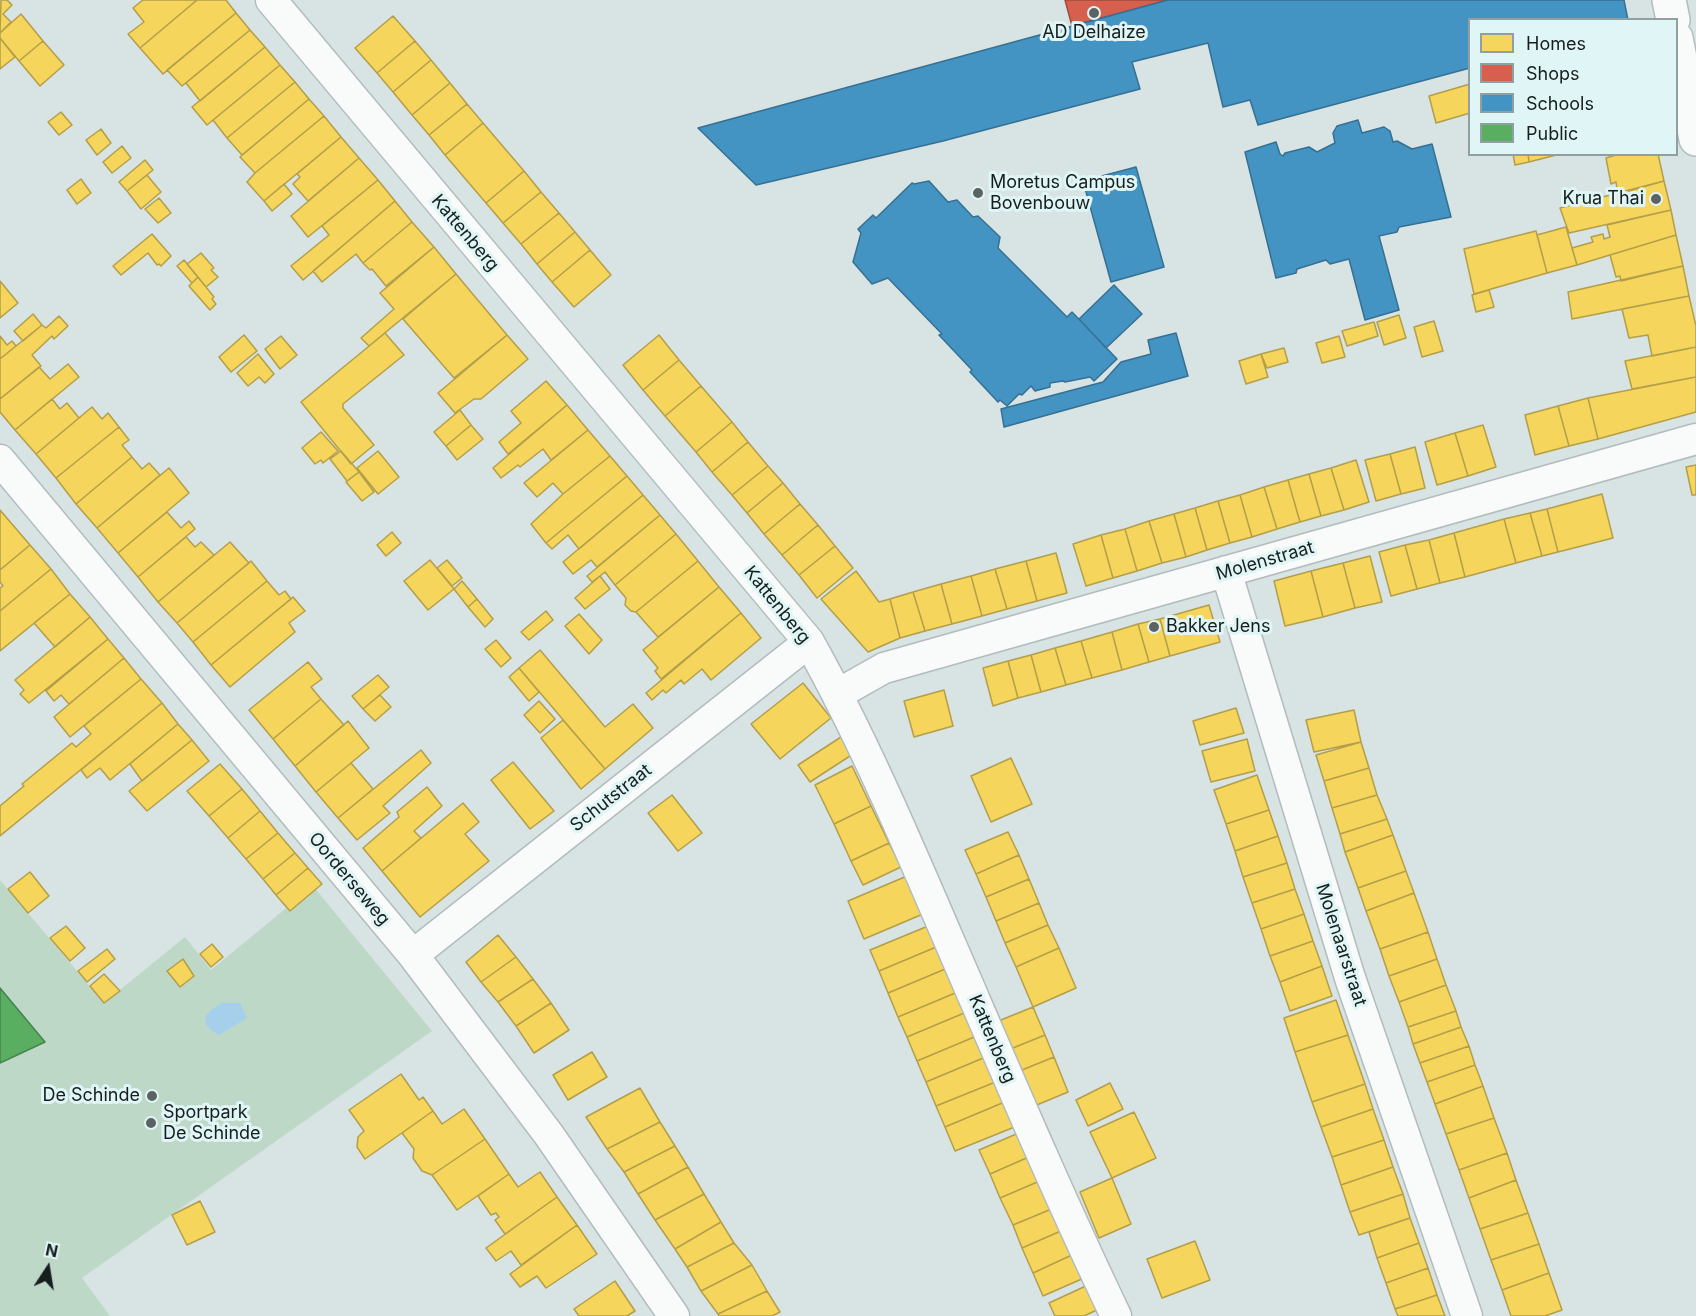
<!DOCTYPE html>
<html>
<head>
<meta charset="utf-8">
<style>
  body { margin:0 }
  #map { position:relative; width:1696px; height:1316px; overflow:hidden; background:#d8e3e3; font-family:Inter,sans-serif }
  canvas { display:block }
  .legend { position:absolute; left:1468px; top:18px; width:210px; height:138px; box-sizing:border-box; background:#e0f5f5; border:2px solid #909f9f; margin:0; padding:8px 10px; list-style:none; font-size:18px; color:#171e1e }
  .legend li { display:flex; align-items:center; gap:12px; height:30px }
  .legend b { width:30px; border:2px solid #909f9f }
  .north { position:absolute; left:18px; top:1238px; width:60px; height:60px; -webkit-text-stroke:4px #e0f5f5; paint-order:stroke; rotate:12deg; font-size:16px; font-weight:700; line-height:24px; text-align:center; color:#171e1e }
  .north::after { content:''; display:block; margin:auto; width:21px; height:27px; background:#171e1e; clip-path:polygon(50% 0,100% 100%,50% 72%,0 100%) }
</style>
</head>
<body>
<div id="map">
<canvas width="1696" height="1316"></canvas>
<ul class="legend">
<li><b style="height:16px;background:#f6d55c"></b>Homes</li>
<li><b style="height:16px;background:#d6604d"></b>Shops</li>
<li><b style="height:16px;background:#4393c3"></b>Schools</li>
<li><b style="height:16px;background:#5aae61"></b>Public</li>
</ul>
<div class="north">N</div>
</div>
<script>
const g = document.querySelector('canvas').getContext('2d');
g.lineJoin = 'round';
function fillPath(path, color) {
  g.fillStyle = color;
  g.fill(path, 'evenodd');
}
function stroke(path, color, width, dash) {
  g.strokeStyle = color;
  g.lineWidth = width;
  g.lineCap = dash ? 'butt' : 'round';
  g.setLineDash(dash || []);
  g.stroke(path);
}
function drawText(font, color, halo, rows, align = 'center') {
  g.font = font + ' Inter,sans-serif';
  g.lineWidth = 6;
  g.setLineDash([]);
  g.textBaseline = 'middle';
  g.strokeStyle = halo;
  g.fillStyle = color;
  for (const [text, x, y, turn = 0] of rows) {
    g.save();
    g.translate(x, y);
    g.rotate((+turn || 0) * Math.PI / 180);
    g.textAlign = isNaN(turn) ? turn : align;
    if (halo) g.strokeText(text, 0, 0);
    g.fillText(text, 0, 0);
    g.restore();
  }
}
const green = new Path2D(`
  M0 880 104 1003 185 937 211 970 313 886 432 1031 82 1278 110 1316H0Z`);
const water = new Path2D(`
  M222 1003H240L247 1018 219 1035C196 1023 205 1012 222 1003Z`);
const homes = new Path2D(`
  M1 0H7L12 5 3 14 11 22 0 33Z
  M143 0H197L140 48 128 34 144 22 133 8Z
  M197 0H226L236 13 163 74 140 48Z
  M236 13 250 30 182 86 167 70Z
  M21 14 43 41 19 61 0 38V33Z
  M393 16 415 41 377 73 355 48Z
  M250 30 265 47 200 101 186 83Z
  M0 38 15 57 0 69Z
  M43 41 64 65 40 86 19 61Z
  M415 41 431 60 393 92 377 73Z
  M265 47 280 65 207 125 192 107Z
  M431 60 450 83 412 115 393 92Z
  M280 65 295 82 227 138 213 120Z
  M295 82 309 99 242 155 227 138Z
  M450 83 467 104 429 135 412 115Z
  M1470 84V113L1436 123 1429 96Z
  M309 99 324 116 255 173 240 157Z
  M467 104 483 123 445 155 429 135Z
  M61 112 72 125 59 135 48 122Z
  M324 116 341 137 264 201 247 182 255 173Z
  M483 123 524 171 486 203 445 155Z
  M101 129 111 143 97 155 86 140Z
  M341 137 359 158 308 201 293 184 300 177 297 174Z
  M122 146 131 158 112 173 103 162Z
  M1513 154H1528L1529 162 1515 165Z
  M1528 154H1560L1529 162Z
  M1619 154H1658L1664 181 1618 194 1616 182 1611 184 1606 158Z
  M359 158 378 180 308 237 291 216Z
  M145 160 153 170 127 191 119 182Z
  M524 171 541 192 503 223 486 203Z
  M147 175 161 192 141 209 127 191Z
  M81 179 91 193 77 204 67 190Z
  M378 180 395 201 303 280 291 266 329 235 322 226Z
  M1664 181 1671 210 1569 233 1560 208Z
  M284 184 292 194 272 211 264 201Z
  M541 192 559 213 521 244 503 223Z
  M159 198 171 213 158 223 145 209Z
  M395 201 412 222 363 263 356 254 322 282 313 271Z
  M1671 210 1676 235 1577 265 1572 248 1593 242 1591 237 1603 234 1604 239 1610 237 1607 225Z
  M559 213 575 232 537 264 521 244Z
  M412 222 434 247 386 286 372 269 370 270 363 263Z
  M1566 227 1577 265 1547 273 1537 235Z
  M1536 231 1547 273 1474 294 1464 249Z
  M575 232 590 250 552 282 537 264Z
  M152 234 171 256 161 266 159 264 157 265 148 253 121 275 113 266Z
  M1676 235 1683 266 1621 281 1620 276 1616 277 1610 255Z
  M434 247 456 274 369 346 361 338 394 309 380 293Z
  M590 250 611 275 574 307 552 282Z
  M201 253 214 268 211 270 218 277 206 287 187 264Z
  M184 260 198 277 192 283 177 266Z
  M1683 266 1689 296 1572 319 1568 292Z
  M456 274 507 335 454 378 403 319Z
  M198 277 214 297 212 299 216 304 210 310 189 286Z
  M0 281 18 303 0 318Z
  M1489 290 1494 307 1476 312 1472 295Z
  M1689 296 1696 326V347L1652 356 1648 335 1629 338 1622 309Z
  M33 314 42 325 23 341 14 331Z
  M1399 315 1406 338 1384 345 1377 322Z
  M59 316 68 326 54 339 52 336 32 355 41 366 0 399V359L42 325 46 328Z
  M1434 321 1443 351 1422 357 1414 327Z
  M1374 322 1378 336 1347 346 1342 331Z
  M385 333 404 355 343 404V408L374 445 351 464 301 402Z
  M244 335 257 351 231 372 219 357Z
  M507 335 528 359 481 399H474L455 413 438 393Z
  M659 335 679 360 643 390 623 365Z
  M0 336 7 345 12 341 16 346 0 359Z
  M281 336 297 355 280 369 265 349Z
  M1339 336 1345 357 1322 363 1316 343Z
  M1696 347V377L1632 389 1625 361Z
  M1284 348 1288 362 1267 368 1261 354Z
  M258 354 274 374 265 383 259 377 248 386 237 373Z
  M1261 354 1268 377 1246 384 1239 361Z
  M679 360 701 386 665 416 643 390Z
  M68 364 79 377 15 430 0 412V399L39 367 50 379Z
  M1696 377V412L1598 439 1588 398Z
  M546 381 567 405 508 454 499 442 521 423 511 411Z
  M701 386 732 422 696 452 665 416Z
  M1588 398 1598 439 1569 446 1558 406Z
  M52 399 60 409 67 403 79 418 36 454 15 430Z
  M567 405 588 430 551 460 543 449 520 467 518 465 501 478 493 468Z
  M1558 406 1569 446 1535 455 1525 415Z
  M92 407 102 419 108 413 119 427 56 478 36 454Z
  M460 410 471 425 446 446 434 432Z
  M732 422 748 442 712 472 696 452Z
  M471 425 483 439 457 460 446 446Z
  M1483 425 1496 467 1468 476 1455 433Z
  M119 427 129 440 122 445 132 457 76 504 56 478Z
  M588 430 610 456 563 494 553 483 537 497 524 483Z
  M321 432 338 451 323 463 321 460 315 464 302 448Z
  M1455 433 1468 476 1437 485 1425 442Z
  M748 442 768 466 732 495 712 472Z
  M1415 447 1425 488 1401 494 1390 454Z
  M341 451 359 472 347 481 330 459Z
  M378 451 399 477 378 494 357 468Z
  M1390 454 1401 494 1376 501 1365 460Z
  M610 456 627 476 546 543 531 524 563 494Z
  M132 457 142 469 149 463 160 475 97 528 76 504Z
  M1356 460 1369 502 1344 510 1331 468Z
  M1696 465V495H1692L1686 467Z
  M768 466 783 483 747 513 732 495Z
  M169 468 189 493 118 553 97 528Z
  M1331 468 1344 510 1321 516 1309 474Z
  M359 472 374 492 362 501 346 482Z
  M1309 474 1321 516 1300 522 1288 480Z
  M627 476 643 495 579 549 568 535 552 549 546 543Z
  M1288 480 1300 522 1277 529 1264 487Z
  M783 483 800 504 764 534 747 513Z
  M1264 487 1277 529 1252 537 1240 495Z
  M1602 494 1613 538 1558 552 1547 509Z
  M643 495 660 515 597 567 591 560 573 574 563 562Z
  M1240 495 1252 537 1230 543 1218 501Z
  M1218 501 1230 543 1207 550 1195 508Z
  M800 504 818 525 782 555 764 534Z
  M1195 508 1207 550 1186 557 1174 514Z
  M1547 509 1558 552 1542 556 1530 513Z
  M0 510 30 545 0 570Z
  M167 512 181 528 189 521 195 529 138 577 118 553Z
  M1530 513 1542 556 1516 563 1504 519Z
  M1174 514 1186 557 1162 563 1149 521Z
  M660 515 676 534 615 585 605 572 592 582 587 576Z
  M1504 519 1516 563 1465 577 1454 533Z
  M1149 521 1162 563 1137 571 1125 529Z
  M818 525 835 546 799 575 782 555Z
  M1125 529 1137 571 1113 578 1101 535Z
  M392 532 401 543 386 556 377 545Z
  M1454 533 1465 577 1440 583 1429 540Z
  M676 534 698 561 636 612 631 611 625 605 626 598 615 585Z
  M1101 535 1113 578 1086 586 1073 544Z
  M186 537 195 547 201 542 214 555 158 602 138 577Z
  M1429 540 1440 583 1417 589 1405 545Z
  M230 542 249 563 177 623 158 602Z
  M30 545 51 569 0 611V588L3 586 0 582V570Z
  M1405 545 1417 589 1391 596 1379 552Z
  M835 546 853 568 817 598 799 575Z
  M1056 553 1067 593 1037 601 1026 561Z
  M1370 556 1382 602 1355 608 1343 563Z
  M430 560 454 589 428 610 404 581Z
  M447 560 462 578 452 586 437 568Z
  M251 561 267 581 193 642 177 623Z
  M698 561 719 587 658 637 636 612Z
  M1026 561 1037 601 1007 609 995 569Z
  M1343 563 1355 608 1323 617 1311 571Z
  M51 569 70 594 0 651V611Z
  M995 569 1007 609 982 616 971 576Z
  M856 571 879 602 890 599 900 638 868 652 821 599Z
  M1311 571 1323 617 1285 626 1274 581Z
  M600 576 610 589 585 609 575 598Z
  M971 576 982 616 952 624 941 584Z
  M267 581 279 595 285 591 291 599 211 665 193 642Z
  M462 581 477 599 468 607 454 589Z
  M941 584 952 624 925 631 913 592Z
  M719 587 741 613 661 679 655 671 658 668 643 650Z
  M913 592 925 631 900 638 890 599Z
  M70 594 90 617 55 647 34 623Z
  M293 597 305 611 289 623 295 632 230 687 211 665Z
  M477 599 493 619 485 627 468 607Z
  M1209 605 1220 642 1170 656 1160 619Z
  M546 611 553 620 529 640 521 632Z
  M741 613 761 638 711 680 702 669 684 684 681 680 666 693 663 690 652 700 646 693Z
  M579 614 602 640 589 654 565 626Z
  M90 617 108 639 29 703 20 694 24 690 15 680Z
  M1160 619 1170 656 1149 662 1138 624Z
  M1138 624 1149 662 1122 670 1112 632Z
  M1112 632 1122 670 1092 678 1081 641Z
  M108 639 124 658 69 704 61 695 54 701 46 691Z
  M496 640 511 658 501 667 485 649Z
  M1081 641 1092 678 1066 685 1055 648Z
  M1055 648 1066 685 1041 692 1031 655Z
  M540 650 605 727 633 704 653 728 605 769 519 668Z
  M1031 655 1041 692 1018 698 1008 661Z
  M124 658 141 679 70 737 54 717Z
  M1008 661 1018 698 993 706 983 668Z
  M308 662 322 679 311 687 321 699 273 739 249 710Z
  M519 668 539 692 529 701 509 677Z
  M378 675 389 687 363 709 352 696Z
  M141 679 162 703 0 836V806L24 786 22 784 72 743 76 747 91 734 84 726Z
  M803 683 831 718 780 759 751 724Z
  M944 690 953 726 914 737 904 701Z
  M380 695 391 707 375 721 363 709Z
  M321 699 344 725 295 766 273 739Z
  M539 701 555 719 540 733 524 715Z
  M162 703 178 724 110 780 100 768 87 778 81 770Z
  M1236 708 1244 733 1200 745 1193 721Z
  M1354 710 1361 742 1314 752 1306 720Z
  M563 720 605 769 581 789 541 738Z
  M348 721 369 748 316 792 295 766Z
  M178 724 192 740 142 781 130 764Z
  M841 737 853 754 810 782 798 765Z
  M1247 739 1255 771 1211 782 1202 751Z
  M192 740 209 761 147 811 129 791Z
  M1361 742 1369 768 1324 781 1316 755Z
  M421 750 431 763 383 806 390 813 357 840 338 818Z
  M1011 758 1032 804 991 822 971 776Z
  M513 762 554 811 530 829 491 780Z
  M351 763 373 789 338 818 316 792Z
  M220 764 242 789 209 816 187 791Z
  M852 766 871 806 834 824 815 785Z
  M1369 768 1377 795 1332 808 1324 781Z
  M1257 775 1269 810 1226 824 1214 790Z
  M427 787 442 806 414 831 421 838 382 871 363 848 399 817 397 812Z
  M242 789 260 811 228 838 209 816Z
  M672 795 702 833 678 851 648 813Z
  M1377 795 1387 819 1340 834 1332 808Z
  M463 803 479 822 465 834 489 861 420 917 382 871Z
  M871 806 889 843 851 861 834 824Z
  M1269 810 1278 836 1235 851 1226 824Z
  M260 811 278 833 246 859 228 838Z
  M1387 819 1393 835 1345 852 1340 834Z
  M1008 832 1019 855 976 874 965 850Z
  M278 833 295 853 263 879 246 859Z
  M1393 835 1406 871 1358 888 1345 852Z
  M1278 836 1287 863 1243 877 1235 851Z
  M889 843 901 867 863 885 851 861Z
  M295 853 308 868 276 895 263 879Z
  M1019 855 1029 879 986 897 976 874Z
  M1287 863 1295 889 1252 903 1243 877Z
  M308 868 322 884 290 911 276 895Z
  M1406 871 1414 893 1366 911 1358 888Z
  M30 872 49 896 28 913 8 889Z
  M907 876 923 914 864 939 848 901Z
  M1029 879 1039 903 996 921 986 897Z
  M1295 889 1304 914 1261 929 1252 903Z
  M1414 893 1428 932 1380 949 1366 911Z
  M1039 903 1048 925 1005 943 996 921Z
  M1304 914 1313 941 1270 956 1261 929Z
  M933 924 941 945 879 971 870 950Z
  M1048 925 1059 948 1016 967 1005 943Z
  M66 926 85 948 70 961 50 938Z
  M1428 932 1437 959 1389 976 1380 949Z
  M498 935 516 957 481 982 466 962Z
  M1313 941 1322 966 1280 982 1270 956Z
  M212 944 223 957 211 967 200 954Z
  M941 945 950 967 888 993 879 971Z
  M1059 948 1076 988 1033 1007 1016 967Z
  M107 949 115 959 87 982 78 971Z
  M516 957 533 979 498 1002 481 982Z
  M183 959 194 976 180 987 167 971Z
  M1437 959 1446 985 1399 1002 1389 976Z
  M1322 966 1332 996 1290 1011 1280 982Z
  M950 967 960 991 898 1017 888 993Z
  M104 974 120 991 104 1003 90 986Z
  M533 979 551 1003 516 1026 498 1002Z
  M1446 985 1456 1011 1408 1027 1399 1002Z
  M960 991 969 1011 907 1037 898 1017Z
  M1336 1000 1348 1035 1295 1052 1284 1018Z
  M551 1003 569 1030 534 1053 516 1026Z
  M1033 1007 1045 1035 1008 1050 996 1022Z
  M969 1011 979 1035 917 1061 907 1037Z
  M1456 1011 1461 1027 1413 1044 1408 1027Z
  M1461 1027 1469 1046 1420 1063 1413 1044Z
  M979 1035 988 1056 926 1082 917 1061Z
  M1045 1035 1054 1057 1017 1072 1008 1050Z
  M1348 1035 1365 1084 1312 1102 1295 1052Z
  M1469 1046 1475 1065 1427 1082 1420 1063Z
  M592 1052 607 1077 568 1100 553 1075Z
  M988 1056 998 1081 936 1106 926 1082Z
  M1054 1057 1068 1092 1032 1107 1017 1072Z
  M1475 1065 1483 1086 1435 1104 1427 1082Z
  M401 1074 419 1100 423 1097 433 1111 365 1159 357 1147 358 1137 364 1131 349 1110Z
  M998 1081 1007 1101 945 1127 936 1106Z
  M1110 1083 1123 1109 1088 1126 1076 1100Z
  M1365 1084 1373 1109 1321 1127 1312 1102Z
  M1483 1086 1494 1118 1446 1134 1435 1104Z
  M640 1088 660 1122 607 1149 586 1117Z
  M1007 1101 1017 1126 955 1151 945 1127Z
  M464 1109 485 1139 432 1175 422 1171 413 1158 414 1149 402 1133 433 1111 442 1124Z
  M1373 1109 1384 1140 1332 1157 1321 1127Z
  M1134 1112 1156 1158 1112 1178 1090 1132Z
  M1494 1118 1507 1153 1459 1170 1446 1134Z
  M660 1122 675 1146 624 1172 607 1149Z
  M1021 1132 1031 1156 990 1174 979 1150Z
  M485 1139 509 1174 457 1210 432 1175Z
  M1384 1140 1393 1167 1341 1185 1332 1157Z
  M675 1146 688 1167 638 1194 624 1172Z
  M1507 1153 1516 1180 1469 1198 1459 1170Z
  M1031 1156 1042 1180 1000 1198 990 1174Z
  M688 1167 704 1194 655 1220 638 1194Z
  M1393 1167 1403 1194 1350 1212 1341 1185Z
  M540 1172 557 1197 505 1234 495 1220 499 1217 496 1213 491 1215 478 1196 509 1174 518 1187Z
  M1112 1178 1131 1224 1099 1238 1080 1192Z
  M1042 1180 1054 1208 1013 1225 1000 1198Z
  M1516 1180 1528 1213 1480 1229 1469 1198Z
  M704 1194 721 1222 675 1249 655 1220Z
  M1403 1194 1410 1218 1359 1235 1350 1212Z
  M557 1197 577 1225 521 1265 511 1251 496 1261 486 1248Z
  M200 1201 215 1232 187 1245 172 1215Z
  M1054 1208 1063 1230 1022 1248 1013 1225Z
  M1528 1213 1539 1244 1491 1260 1480 1229Z
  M1410 1218 1419 1243 1377 1258 1369 1232Z
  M721 1222 734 1243 687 1267 675 1249Z
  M577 1225 597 1254 546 1288 537 1276 520 1287 510 1274Z
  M1063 1230 1074 1254 1033 1273 1022 1248Z
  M1195 1241 1210 1280 1162 1298 1147 1259Z
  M734 1243 752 1265 701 1291 687 1267Z
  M1419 1243 1428 1268 1386 1283 1377 1258Z
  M1539 1244 1549 1273 1502 1290 1491 1260Z
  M1074 1254 1084 1278 1043 1296 1033 1273Z
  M752 1265 767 1291 718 1314 701 1291Z
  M1428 1268 1437 1295 1395 1309 1386 1283Z
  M1549 1273 1562 1310 1545 1316H1511L1502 1290Z
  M615 1281 635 1311 627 1316H579L574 1309Z
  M1088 1285 1099 1309 1084 1316H1055L1049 1303Z
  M767 1291 780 1312 772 1316H719L718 1314Z
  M1437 1295 1445 1316H1398L1395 1309Z`);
const shops = new Path2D(`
  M1065 0H1168L1072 26Z`);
const schools = new Path2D(`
  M1168 0H1624L1628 20H1470V68L1258 125 1250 100 1223 107 1208 43 1132 62 1140 89 943 141 756 185 698 128Z
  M1358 120 1362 133 1384 127 1390 131 1393 142 1397 141 1412 149 1432 144 1451 217 1399 227 1397 232 1379 236 1399 310 1365 320 1349 259 1330 264 1326 260 1297 269 1296 273 1276 278 1245 152 1276 142 1280 154 1283 156 1285 153 1309 147 1317 152 1335 143 1333 133 1337 126Z
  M1136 167 1164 267 1111 282 1083 181Z
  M929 181 948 202 957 200 973 217 978 216 1000 237 998 248 1067 317 1072 312 1117 359 1094 381 1090 377 1065 382 1063 381 1050 383V387L1035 391 1031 386 1022 395 1019 394 1007 406 1000 400 998 402 970 372 972 370 939 335 942 334 888 278 872 284 853 262 861 233 858 229 873 215 876 218 912 183 914 184Z
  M1114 285 1142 314 1106 348 1079 319Z
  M1176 333 1188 376 1004 427 1001 409 1103 382 1121 362 1151 354 1148 340Z`);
const public = new Path2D(`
  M0 988 45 1042 0 1063Z`);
const street = new Path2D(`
  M271 0 809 642C862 737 905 838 948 938 1003 1065 1056 1191 1116 1316
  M0 460 413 955 549 1135 674 1316
  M1226 571 1350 978 1467 1316
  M838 694 884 668 1696 439
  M413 955 809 642`);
const secondary = new Path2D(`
  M1669 0 1673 20
  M1676 38 1696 139`);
const markers = [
  [1094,13,6,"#5b6363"],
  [978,193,6,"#5b6363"],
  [1656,199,6,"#5b6363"],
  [1154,627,6,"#5b6363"],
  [152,1096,6,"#5b6363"],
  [151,1123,6,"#5b6363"]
];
const poiNames = [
  ["AD Delhaize",1094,33,"center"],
  ["Moretus Campus",990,183],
  ["Bovenbouw",990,204],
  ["Krua Thai",1644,199,"right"],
  ["Bakker Jens",1166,627],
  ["De Schinde",140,1096,"right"],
  ["Sportpark",163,1113],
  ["De Schinde",163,1134]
];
const streetNames = [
  ["Kattenberg",465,233,50],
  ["Molenstraat",1265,561,-16],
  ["Kattenberg",777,605,51],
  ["Schutstraat",611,798,-38],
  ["Oorderseweg",349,879,50],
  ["Molenaarstraat",1341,945,72],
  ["Kattenberg",992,1039,67]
];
fillPath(green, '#bed8c8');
fillPath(water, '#a5cfeb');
fillPath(homes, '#f6d55c');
stroke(homes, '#b39e49', 1.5);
fillPath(shops, '#d6604d');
stroke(shops, '#9d4c3f', 1.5);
fillPath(schools, '#4393c3');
stroke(schools, '#367092', 1.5);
fillPath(public, '#5aae61');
stroke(public, '#46834d', 1.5);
stroke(street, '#b3bcbc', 33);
stroke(secondary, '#b3bcbc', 36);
stroke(street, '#f9fbfb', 30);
stroke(secondary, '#f9fbfb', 33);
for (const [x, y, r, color] of markers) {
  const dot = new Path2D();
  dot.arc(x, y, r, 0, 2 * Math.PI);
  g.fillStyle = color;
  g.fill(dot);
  stroke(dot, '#e0f5f5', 2);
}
drawText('18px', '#171e1e', '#e0f5f5', poiNames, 'left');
drawText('18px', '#171e1e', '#e0f5f5', streetNames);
</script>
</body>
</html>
